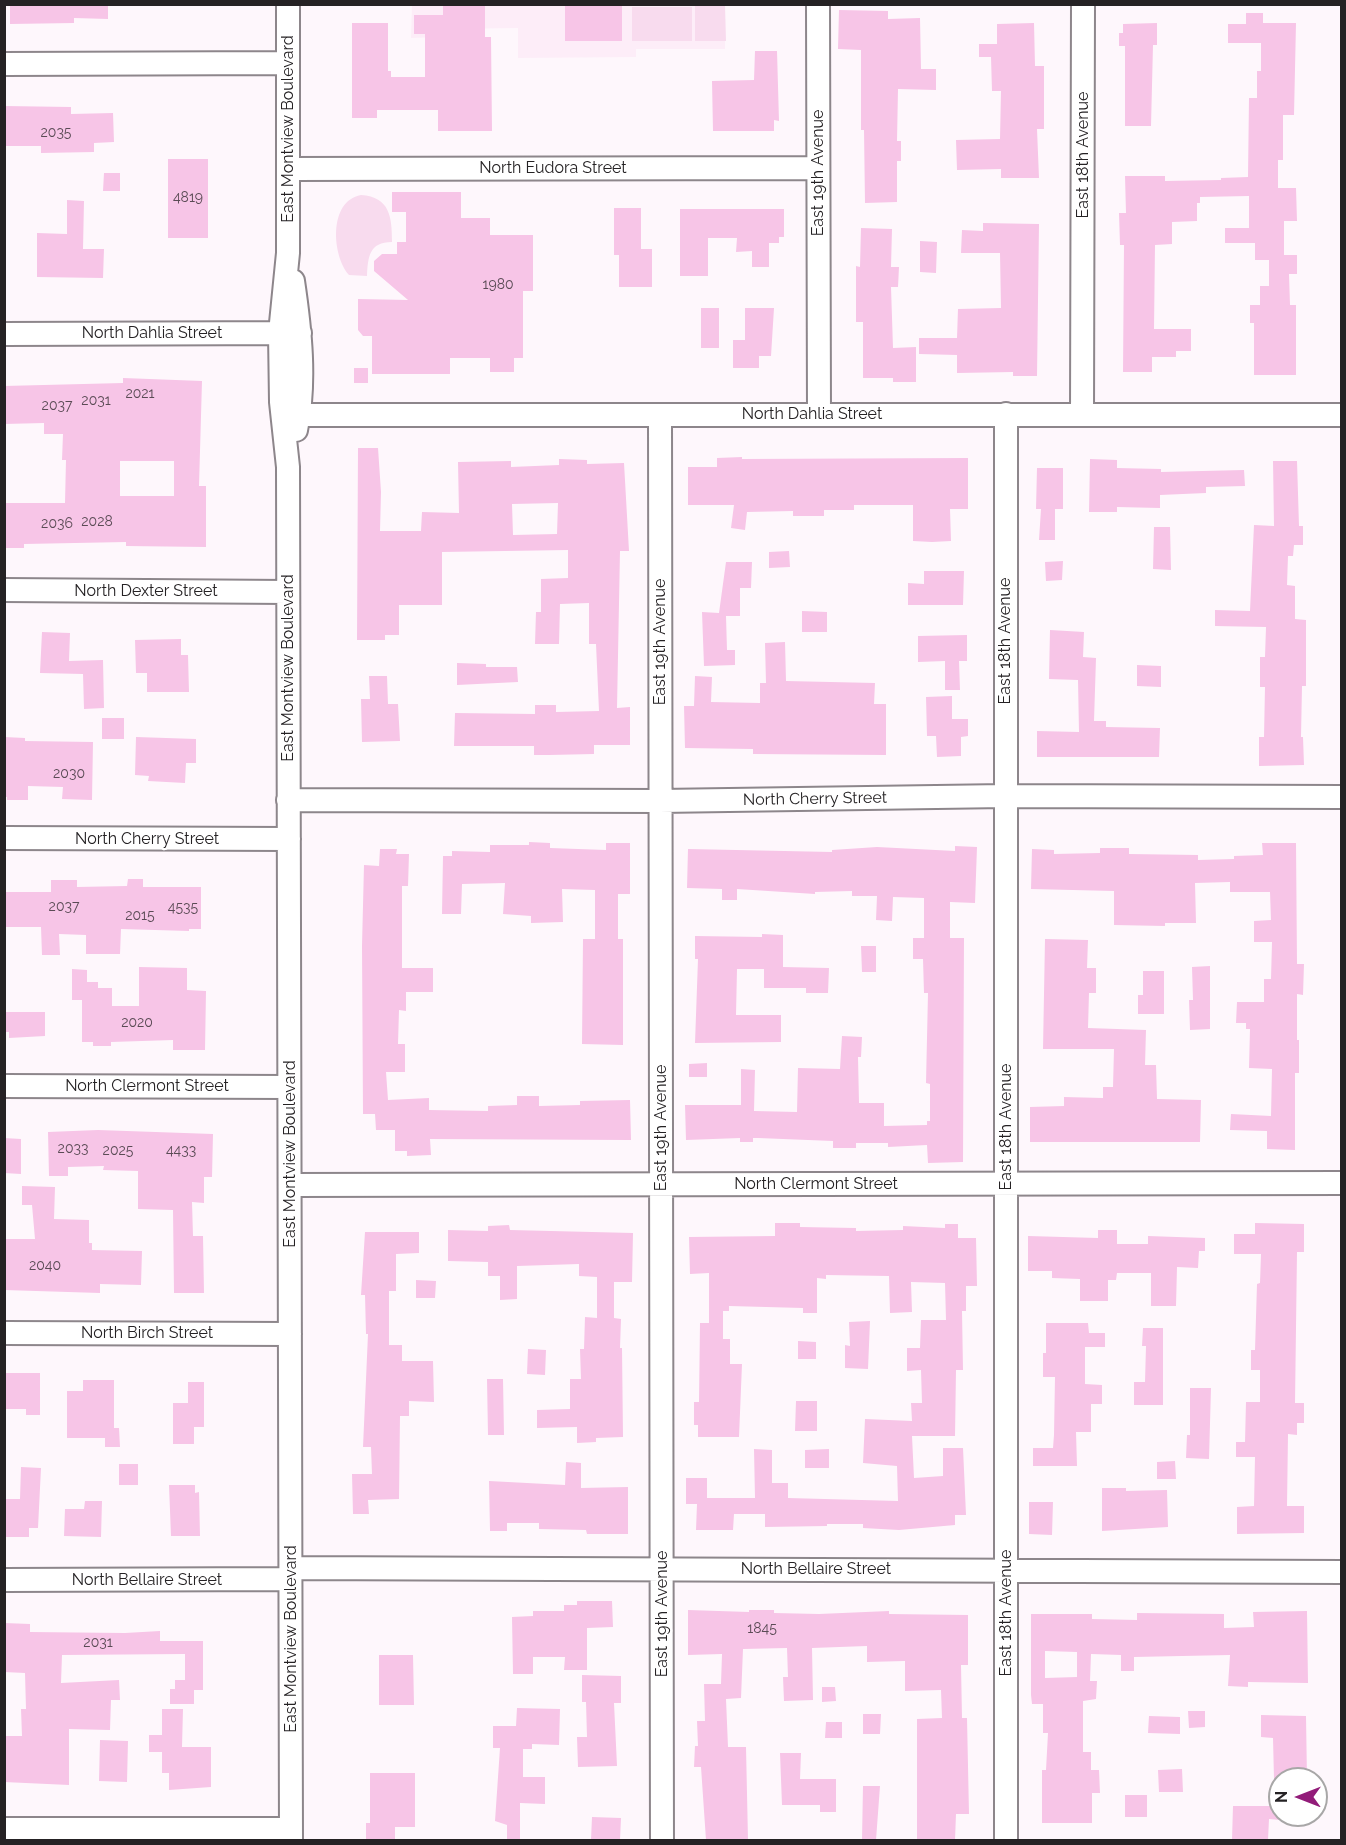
<!DOCTYPE html>
<html>
<head>
<meta charset="utf-8">
<style>
  body { margin:0 }
  #map { position:relative; width:1346px; height:1845px; overflow:hidden; background:#fef7fc; font-family:Raleway,sans-serif }
  canvas { display:block }
  .frame { position:absolute; inset:0; border:6px solid #252224; pointer-events:none }
  .north { position:absolute; left:1268px; top:1767px; width:60px; height:60px; box-sizing:border-box; background:#fff; border:2px solid #a8a7a7; border-radius:50%; rotate:270deg; font-size:16px; font-weight:700; line-height:24px; text-align:center; color:#252224 }
  .north::after { content:''; display:block; margin:auto; width:21px; height:27px; background:#921c79; clip-path:polygon(50% 0,100% 100%,50% 72%,0 100%) }
</style>
</head>
<body>
<div id="map">
<canvas width="1346" height="1845"></canvas>
<div class="frame"></div>
<div class="north">N</div>
</div>
<script>
const g = document.querySelector('canvas').getContext('2d');
g.lineJoin = 'round';
function fillPath(path, color) {
  g.fillStyle = color;
  g.fill(path, 'evenodd');
}
function stroke(path, color, width, dash) {
  g.strokeStyle = color;
  g.lineWidth = width;
  g.lineCap = dash ? 'butt' : 'round';
  g.setLineDash(dash || []);
  g.stroke(path);
}
function drawText(font, color, halo, rows, align = 'center') {
  g.font = font + ' Raleway,sans-serif';
  g.lineWidth = 4.5;
  g.setLineDash([]);
  g.textBaseline = 'middle';
  g.strokeStyle = halo;
  g.fillStyle = color;
  for (const [text, x, y, turn = 0] of rows) {
    g.save();
    g.translate(x, y);
    g.rotate((+turn || 0) * Math.PI / 180);
    g.textAlign = isNaN(turn) ? turn : align;
    if (halo) g.strokeText(text, 0, 0);
    g.fillText(text, 0, 0);
    g.restore();
  }
}
const built = new Path2D(`
  M412 5H725V49H636V57L518 58V28L442 29 441 37 411 38Z`);
const green = new Path2D(`
  M695 5H725L726 41H695Z
  M632 7H692V41H632Z
  M361 195C390 197 392 217 392 242 369 242 368 257 367 276L349 275C332 256 328 201 361 195Z`);
const building = new Path2D(`
  M10 4H108V19L74 18V23L10 24Z
  M443 4H485V37H491L492 131H438V110H377V118H352V23H388V71H391V77H425V34H414V15H443Z
  M565 4H622V41H565Z
  M839 10 888 11V19L920 18 921 69H936V90L898 89 897 141H901V161H897V202L865 203 864 130H861V50L838 49Z
  M1246 13H1263V23H1296L1294 115H1283V160H1278V188H1296L1297 221H1284V255H1297V274H1289L1290 305H1296V375H1254V323H1250V305H1260V286H1269V260H1255V243H1225V228H1249V196L1200 197V203H1197V221L1172 222V244L1155 245 1154 329H1191V351H1176V357H1152V372H1123L1124 245H1120L1119 213H1126L1125 176H1165V181L1221 180V178L1248 177 1249 98H1257V71H1261V43H1228V24H1246Z
  M1034 23 1035 66H1044V129H1037L1039 178H1001V169L957 170 956 140 1000 139 1001 91H992L991 57H979V44H997V24Z
  M1157 23V45H1153L1151 126H1125V46H1119V33H1123V24Z
  M755 51H777L779 121 774 120V131H713L712 81 754 80Z
  M4 106 71 107V114L113 113 114 142 94 143V152L41 153V146H4Z
  M168 159H208V238H168Z
  M104 173H120V191H103Z
  M392 192H461V218H490V235H533V291H523V358H514V372H490V358H450V374H372V336H363L358 330V299L408 300 374 271V261L382 254H397V242H406V212H392Z
  M67 200 84 201 83 249H104L103 278 37 277V233L67 234Z
  M614 208H641V249H652V287H619V255H614Z
  M680 209H784V237H779V243H769V267H752V251L736 252 737 238H708V276H680Z
  M983 223 1039 224 1037 376H1013V372L957 373V355L919 354V338H957L958 309 1001 308 1000 253H961L962 230 983 231Z
  M861 228 892 229 891 267H899L898 287H891L893 348 916 347V382H893V378H863V322H856V266L860 267Z
  M920 241 937 242 936 273 920 272Z
  M701 308H719V348H701Z
  M745 308H774L771 356H759V368H733V340H745Z
  M354 368H368V383H354Z
  M123 378 202 381 199 486H206V547L126 546V542L24 544V548H4V503H65L66 460H62L63 434H44V423L4 424V386L123 383ZM120 461H174V496H120Z
  M358 448H378L381 492 380 531H421L422 512 459 513 458 462 511 461V467L559 465V459L587 460V464L624 463 629 551H620L617 708 630 707V745H594V754L549 755H534V746H454L455 713 535 714V705H556V712L599 711 596 644H589V603L560 604 559 644H535L536 612H541V579L568 578V550L442 552V605H399V635H385V640H357ZM558 503 557 534 513 535 512 504Z
  M742 457V459L968 458V509H950L951 541 932 542 913 541V505H854V510H824V516H793V511L747 512 745 530 731 528 734 505H688V467H717V458Z
  M1090 459 1117 460V468L1161 469V472L1244 470 1245 486 1206 487V493L1160 495V508L1117 507V512H1089Z
  M1273 461H1297L1299 526H1303V545H1294L1293 556H1288L1287 585 1295 586V619L1306 620V686H1302L1301 737H1303L1304 765 1259 766V737H1264L1265 687H1260V657H1265L1266 627 1215 626V610L1250 611 1254 525 1274 526Z
  M1037 468H1063V509H1055V540H1039L1041 509H1036Z
  M1154 527H1170L1171 570 1153 569Z
  M789 551 790 567 769 568V552Z
  M1063 561 1062 580 1046 581 1045 562Z
  M726 562H752L751 588H740V616H726L727 650H735V665L704 666 702 612 719 613Z
  M924 571H964L963 605H908V583L924 584Z
  M802 611 827 612V632H802Z
  M1050 630 1084 632 1083 657 1096 658 1094 721H1106V727L1160 728 1159 757H1037V731L1079 732 1078 680 1049 679Z
  M42 632 70 633 69 661 103 660 104 708 84 709 83 674 40 673Z
  M967 635V661H959L960 690H945V661L918 662V636Z
  M181 639V655H188L189 692H147V673H136L135 640Z
  M785 642 786 681 875 683 874 704H886V755L753 754V749L685 748 684 706H694L695 676 712 677 711 702 760 703V683H766L765 643Z
  M457 663 486 664V667H517L518 682 457 685Z
  M1137 665 1161 666V687L1137 686Z
  M369 676H387L388 704H398L400 741 362 742 361 699H370Z
  M952 696V719H968V736L961 737V756L937 757 936 736H927L926 697Z
  M102 718H124V739H102Z
  M4 737 25 738V741L93 742 92 800 62 799 63 787 28 786V800H7V797H4Z
  M136 737 196 739V763H186L185 783 148 781 149 776 135 775Z
  M529 842 550 843V848L606 850V843H630V894H618V939H623V1045L582 1044 583 939H595V890L562 889 563 922 531 923V916L503 914 505 883 462 884 461 914H442L443 856H452V851L490 852V845H529Z
  M1262 843H1296L1297 964H1304L1303 995 1297 994V1040H1299V1073H1295V1150L1267 1149V1131L1230 1130 1231 1114 1271 1116 1272 1069 1249 1068 1250 1029H1246V1023H1236L1237 1002H1264V979H1271L1272 942H1254V921L1271 920 1270 892H1230V882L1195 883 1196 923H1165V926L1114 925V891L1031 889 1032 849 1054 850V854L1100 853V848H1129V854L1198 855V860L1234 859V856L1263 855Z
  M955 846 977 847 975 903 950 902V938H964L963 1162 928 1163 927 1145 888 1147V1143H856V1148H833V1141L758 1138H753V1142H740V1138L686 1140 685 1105H741V1069L755 1070 754 1111 797 1112 798 1068 840 1069 842 1036 862 1037 861 1057H858L859 1103H884V1126L927 1125V1121H930V1084L926 1083 928 993H924L923 959H913V938H924V898L893 897 892 921 876 920 877 896H852V891L815 892V894L737 889V900H722V889L687 888 688 849 832 852V850L877 847 955 851Z
  M380 849H397L396 854H409L408 886H402V968H433V992H406V1011L399 1010 398 1044H405V1072H386L388 1100 429 1098V1110L488 1111V1106L517 1105V1096H539V1106L580 1105V1101L630 1100 631 1140 430 1139 431 1155 407 1156V1151H395V1130H376L375 1114H363L362 946 364 865 379 866Z
  M128 879H143V887H201V929H189V931L121 929 120 954H86V935L59 934 60 955H42L41 927H4V892H51V880H77V887L127 886Z
  M762 934 783 935V967L829 968 828 993H806V988H764V969H737L736 1015H781V1042L695 1043 698 959H695V936L762 937Z
  M1045 939 1088 940 1087 968H1096V993H1089L1088 1028 1146 1030 1145 1065H1156L1157 1099 1201 1100 1200 1142H1030V1107L1064 1106V1097L1103 1098V1087H1113L1114 1049H1043Z
  M861 946H876V972H862Z
  M1210 966V1029L1190 1030 1189 1000H1193L1192 967Z
  M139 967 187 968V990L206 991 205 1050H173V1040L111 1042V1046H93V1042H82V1000H72V969L87 970V982H98V988H112V1006H139Z
  M1143 971H1164V1014H1138V995H1143Z
  M4 1012H45V1036L9 1038V1032H4Z
  M707 1063V1077H689V1064Z
  M98 1130 213 1134 212 1177H204V1203L192 1202 193 1236H203L204 1293H174L173 1210 138 1209V1171L103 1170 104 1166 68 1167V1176H49L48 1132Z
  M4 1138 21 1139V1174L4 1173Z
  M22 1186 55 1187 54 1219 89 1220V1243H92V1250L142 1251 141 1285 100 1284V1293L4 1290V1239H35L32 1205H22Z
  M775 1223H800V1227L856 1228V1231L903 1230V1226L945 1228V1224H958V1238H976L977 1286H966V1311H962L963 1370H956L955 1436H912L914 1478 943 1476V1448H963L966 1515H955V1525L899 1530 863 1528V1524H827V1526L765 1527V1514H734L733 1530H696L697 1504H686V1478H707V1498H755L754 1449 772 1450V1483H788V1498L898 1501 897 1466 863 1463 865 1419 912 1421 911 1403H922L921 1370 907 1371V1348H920L921 1320H946L945 1283 911 1282 912 1312 890 1313 889 1276 826 1275V1279L817 1278V1313H803V1308L729 1306V1311H723V1339H730V1364H742L739 1437H698V1425H694V1402H699L700 1323H709V1273L690 1274 689 1237 775 1236Z
  M1255 1223 1304 1224V1252H1297L1295 1403H1304V1423H1297V1435L1288 1434 1287 1506H1304V1533L1237 1534V1507L1254 1506 1255 1457H1236V1442H1245L1246 1402H1260V1370H1251V1350H1255L1257 1284 1260 1283 1261 1254H1234V1234H1255Z
  M509 1225 510 1230 633 1233 632 1282H614V1318L621 1319 620 1348H622L623 1437 596 1438V1442L577 1443V1427L537 1428V1410L570 1409V1379H581L580 1349H584L585 1317 597 1318V1277L579 1276V1264L517 1266V1299L500 1300V1276H488V1262L448 1261V1230L488 1231V1226Z
  M1098 1230H1117V1244H1148V1236L1205 1238V1251H1199L1198 1268 1177 1267 1176 1306H1151V1273H1117L1116 1280H1108V1301H1080V1279L1052 1278V1271H1028V1236L1098 1238Z
  M365 1232H419V1253L396 1254V1291H389V1345H402V1361H433L434 1402 409 1401V1416H400L399 1499 368 1500 369 1514H353L352 1474H372L371 1447H363L368 1334H366L365 1295H361Z
  M416 1280 436 1281 435 1298H416Z
  M870 1321 868 1369 845 1368V1345L850 1346 849 1322Z
  M1046 1323H1088L1089 1333H1105V1347H1085V1384L1102 1385V1404H1091V1432H1076L1077 1466H1033V1448H1053L1054 1435 1055 1377H1043V1353H1046Z
  M1143 1328H1163V1405H1134V1382H1145L1146 1346H1142Z
  M798 1341 816 1342V1359H798Z
  M528 1349 546 1350 545 1375 527 1374Z
  M4 1373H40V1415H26V1409H4Z
  M487 1379H503L504 1435H488Z
  M83 1380H114V1428H119L120 1447H105V1438H67V1391H83Z
  M188 1382H204V1427H194V1444H173V1403H188Z
  M1190 1388H1211L1209 1459 1186 1458 1187 1435H1190Z
  M796 1401H817V1431H795Z
  M829 1449V1468H805V1450Z
  M1175 1461 1176 1479H1157V1462Z
  M566 1462 581 1463V1488L628 1487V1534H587L586 1530 539 1529V1523H507V1531H490L489 1481 565 1485Z
  M119 1464H138V1485H119Z
  M21 1467 41 1468 38 1528H29V1537H5V1499H20Z
  M169 1485H195V1493L199 1492 200 1536H171Z
  M1102 1488H1126V1491L1167 1490 1168 1527 1102 1531Z
  M85 1501H102L101 1537 64 1536 65 1509H84Z
  M1029 1502H1053L1052 1535 1029 1534Z
  M577 1601H612L613 1627 587 1628V1670H564L565 1657H533V1674H513L512 1617 533 1616V1611H564V1605H577Z
  M688 1610 749 1612V1610H774V1613L819 1614 889 1611V1614L968 1615V1665H961L962 1718H967L969 1814H956L955 1840H917V1719L942 1718 941 1690 905 1691V1661L867 1662V1646L812 1648 813 1700 784 1701 783 1677H788L787 1648 743 1649 741 1698 726 1699 728 1747H746L748 1840H706L701 1767H694L695 1746H698L697 1721H705L704 1684H721L722 1654 688 1655Z
  M1307 1611 1308 1683 1248 1682V1687L1228 1686 1230 1655 1134 1657V1671H1121V1655L1091 1654 1090 1681H1097L1096 1699 1083 1701V1752H1091V1770H1099L1100 1793H1092V1823H1042V1770H1046L1048 1733H1043V1704H1032L1031 1695V1614H1092V1619L1137 1620V1613L1224 1614V1628L1254 1627 1253 1612ZM1045 1651 1077 1652V1677L1045 1678Z
  M4 1623 30 1624V1632L125 1633 160 1631V1641H203V1690H194V1704H170V1689H175V1680H185V1654L62 1655 61 1683 119 1680 120 1700H111L110 1730 69 1729V1785L4 1782V1736H22L21 1709H26L25 1673 4 1672Z
  M379 1655H413L414 1705H379Z
  M582 1675 621 1676V1703H614L617 1766 578 1767 577 1737H587L586 1702H582Z
  M822 1687H835L836 1701 822 1702Z
  M517 1708 560 1709 559 1745 532 1744V1749H523V1777H545V1804L520 1803V1840H507V1825L495 1821 500 1748H493V1726H516Z
  M162 1709H183L182 1747H211V1787L169 1790V1773H162V1752H149V1735H162Z
  M1188 1711H1205V1727L1189 1728Z
  M863 1714H881L880 1734H863Z
  M1261 1715 1306 1716 1307 1779H1274L1273 1738 1261 1737Z
  M1149 1716 1180 1717V1734L1148 1733Z
  M826 1722H842V1738H825Z
  M100 1740 128 1741 127 1782 99 1781Z
  M780 1753H801L800 1779H836V1812H820V1805H782Z
  M1182 1769 1183 1792H1159L1158 1770Z
  M370 1773H415V1827H395V1840H366V1823H370Z
  M863 1786H880L876 1840H862Z
  M1125 1795H1147V1817H1125Z
  M1233 1806H1280V1820L1269 1819 1268 1840H1232Z
  M592 1817 621 1818 620 1840H591Z`);
const minor = new Path2D(`
  M288 4V253L280 333 281 402 288 467 291 1840
  M818 4 819 414
  M4 64 288 63
  M288 169 818 168
  M293 281C300 328 306 382 296 430
  M4 334 300 333
  M1006 414V1840
  M1082 414 1083 4
  M283 415H1342
  M660 415 662 1840
  M4 590 288 592
  M288 800 660 801 1005 796 1342 797
  M4 838 289 839
  M4 1086 289 1087
  M290 1185 1342 1183
  M4 1333 290 1334
  M291 1568 1342 1572
  M4 1580 290 1579
  M4 1829H291`);
const numberNames = [
  ["2035",56,133],
  ["4819",188,198],
  ["1980",498,285],
  ["2021",140,394],
  ["2031",96,401],
  ["2037",57,406],
  ["2028",97,522],
  ["2036",57,524],
  ["2030",69,774],
  ["2037",64,907],
  ["4535",183,908],
  ["2015",140,916],
  ["2020",137,1023],
  ["2033",73,1149],
  ["2025",118,1151],
  ["4433",181,1151],
  ["2040",45,1266],
  ["1845",762,1629],
  ["2031",98,1643]
];
const streetNames = [
  ["East Montview Boulevard",288,129,-90],
  ["East 18th Avenue",1083,155,-90],
  ["North Eudora Street",553,168],
  ["East 19th Avenue",818,173,-90],
  ["North Dahlia Street",152,333],
  ["North Dahlia Street",812,414],
  ["North Dexter Street",146,591],
  ["East 18th Avenue",1005,641,-90],
  ["East 19th Avenue",660,642,-90],
  ["East Montview Boulevard",288,668,-90],
  ["North Cherry Street",815,799,-1],
  ["North Cherry Street",147,839],
  ["North Clermont Street",147,1086],
  ["East 18th Avenue",1006,1127,-90],
  ["East 19th Avenue",661,1128,-90],
  ["East Montview Boulevard",290,1154,-90],
  ["North Clermont Street",816,1184],
  ["North Birch Street",147,1333],
  ["North Bellaire Street",816,1569],
  ["North Bellaire Street",147,1580],
  ["East 18th Avenue",1006,1613,-90],
  ["East 19th Avenue",662,1614,-90],
  ["East Montview Boulevard",291,1639,-90]
];
fillPath(built, '#fdedf8');
fillPath(green, '#f8dbee');
fillPath(building, '#f7c5e7');
stroke(minor, '#8d868b', 26);
stroke(minor, '#fff', 22);
drawText('14px', '#5a4b55', null, numberNames);
drawText('16px', '#252224', '#fff', streetNames);
</script>
</body>
</html>
